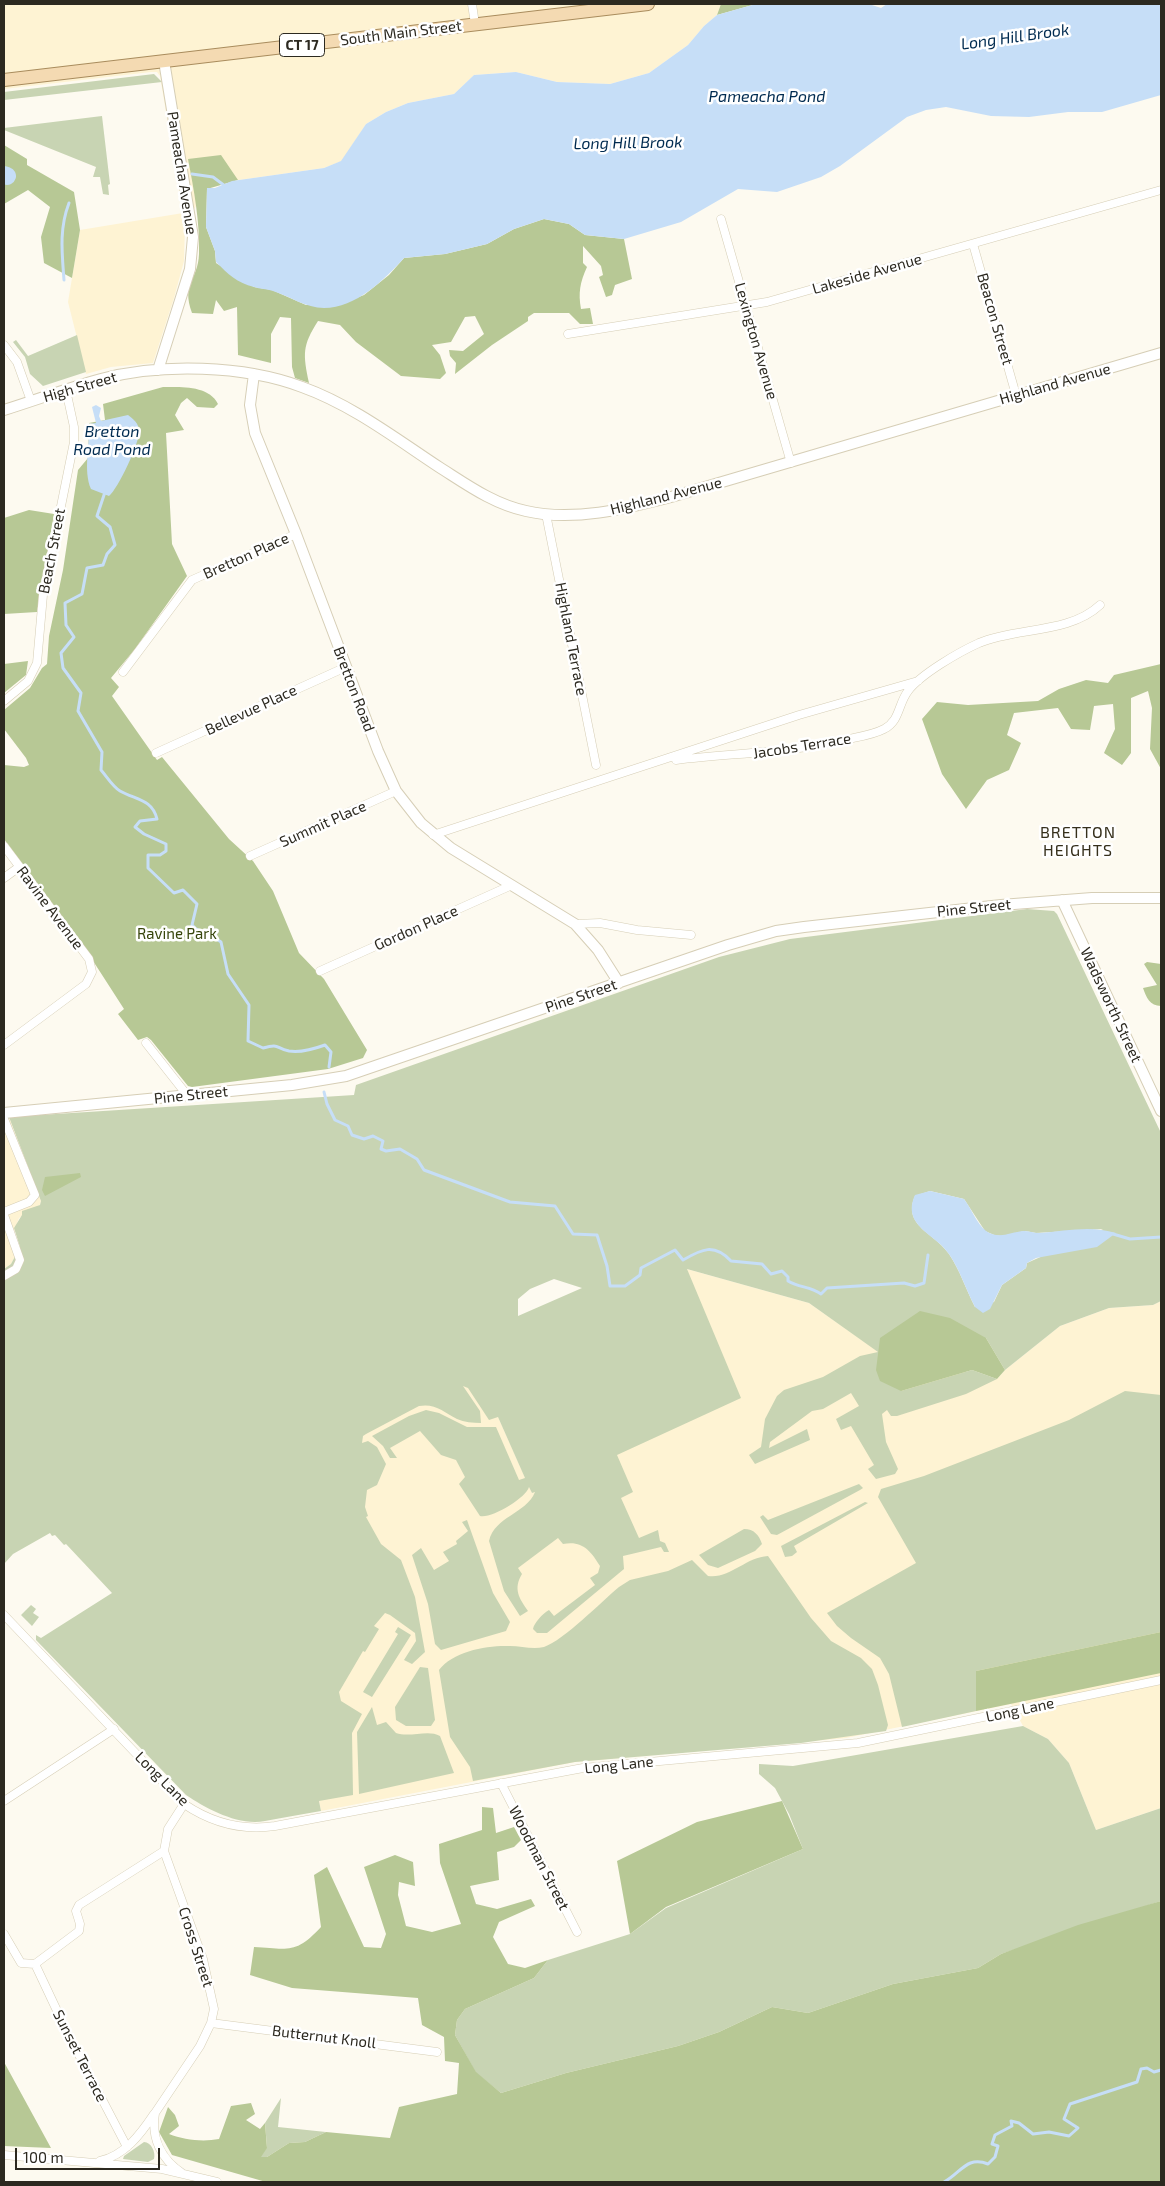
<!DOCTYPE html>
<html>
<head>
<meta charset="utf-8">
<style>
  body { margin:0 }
  #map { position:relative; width:1165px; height:2186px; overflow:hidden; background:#fdfaf0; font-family:"Exo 2",sans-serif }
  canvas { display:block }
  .frame { position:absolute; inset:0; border:5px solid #2c2920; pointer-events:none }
  .scale { position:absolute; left:15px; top:2148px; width:145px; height:22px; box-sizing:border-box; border:2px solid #2c2920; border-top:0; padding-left:6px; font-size:15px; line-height:18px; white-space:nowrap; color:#2c2920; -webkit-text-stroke:4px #fff; paint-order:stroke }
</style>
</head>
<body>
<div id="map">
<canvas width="1165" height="2186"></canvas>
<div class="frame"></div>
<div class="scale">100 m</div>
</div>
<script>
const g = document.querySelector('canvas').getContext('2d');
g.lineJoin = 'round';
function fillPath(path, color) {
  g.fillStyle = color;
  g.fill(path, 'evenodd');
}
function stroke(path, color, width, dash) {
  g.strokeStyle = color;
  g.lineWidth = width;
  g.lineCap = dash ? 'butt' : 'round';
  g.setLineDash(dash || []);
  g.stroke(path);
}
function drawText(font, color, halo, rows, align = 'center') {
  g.font = font + ' "Exo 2",sans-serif';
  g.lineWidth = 5;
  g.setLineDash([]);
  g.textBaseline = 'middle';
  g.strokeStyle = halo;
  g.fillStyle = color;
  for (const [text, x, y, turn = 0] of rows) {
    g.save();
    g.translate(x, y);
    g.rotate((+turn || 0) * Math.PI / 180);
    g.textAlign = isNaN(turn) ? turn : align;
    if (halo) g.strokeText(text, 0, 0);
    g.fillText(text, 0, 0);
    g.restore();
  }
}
const built = new Path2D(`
  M4 4H721L717 15 704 26 688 45 649 73 610 84 557 82 516 72 474 75 454 94 408 103 386 112 366 124 342 161 324 168 232 181 207 188 185 224 184 261 174 298 153 363 111 367 86 374 68 302 80 230 183 213 160 76 157 72H151L4 89Z
  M9 1117 41 1201 40 1205 19 1218 14 1232 20 1247 11 1264 4 1269V1118Z
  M687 1269 809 1303 879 1352 997 1379 1005 1370 1060 1326 1109 1308 1153 1305 1161 1301V1808L1096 1830 1069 1763 1048 1739 1023 1726 1011 1704 846 1738 575 1762 321 1811 319 1801 352 1501 363 1432 479 1374 532 1493Z`);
const green = new Path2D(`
  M154 74 162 82 4 100V92Z
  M102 116 110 184 108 185 109 195 103 194 100 177H93L96 167 4 130V128Z
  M77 335 86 372 43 386 30 374 25 357 13 342 16 340 28 356Z
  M1027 909 1054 911 1057 914 1161 1133V1301L1153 1305 1109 1308 1060 1326 1005 1370 986 1338 901 1391 972 1370 997 1379 966 1394 897 1416H891L887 1410 882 1414 886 1442 898 1469 895 1474 876 1479 868 1469 874 1465 851 1426 841 1430 836 1419 859 1406 851 1393 823 1409 812 1411 770 1442 769 1448 807 1429 810 1440 755 1464 749 1455 761 1447 765 1419 777 1396 784 1390 823 1377 860 1356 878 1352 809 1303 687 1269 741 1398 617 1455 633 1492 621 1498 639 1538 658 1530 660 1541 665 1543 669 1552H664L661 1547 623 1556 624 1569 547 1633H537L533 1629C534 1623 543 1613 549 1610L554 1616 595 1585 590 1578 598 1573 600 1566C591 1551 582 1540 563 1544L558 1538 518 1568 522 1574C513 1589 519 1598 528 1611L520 1616 504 1591 489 1541C495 1516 526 1514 535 1492L532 1493 529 1487C526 1498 491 1519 480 1516L459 1484 465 1477 456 1460 441 1455 420 1431 390 1448 397 1458H390L383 1446 372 1436 409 1416 426 1410 439 1413 467 1427H496L519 1480 525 1478 498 1417 489 1420 468 1388 463 1386 480 1411 481 1423C473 1423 464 1422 457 1419 444 1412 435 1403 419 1406L366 1434 363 1436 362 1443 368 1441 377 1447 386 1464 377 1485 367 1490 365 1507 368 1516 366 1517 381 1544 401 1560 415 1597 425 1652 412 1664 404 1660 416 1641 415 1633 390 1615 385 1613 374 1626 379 1629 365 1652 363 1651 339 1692 341 1701 362 1714 352 1733 353 1795 319 1801 321 1811C302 1814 283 1818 265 1821 238 1826 207 1809 186 1795L36 1640V1635L41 1638 112 1593 66 1544 64 1545 55 1535 52 1536 50 1533 13 1554 4 1564V1269L11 1264 20 1247 14 1228 22 1215V1211L40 1205 41 1201 9 1117 354 1095 356 1085 719 957 790 939ZM930 1191 964 1199 985 1231 994 1235 1002 1236 1025 1231 1036 1233 1103 1229 1027 1263 1026 1268 1002 1285 994 1302 975 1307C966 1290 960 1270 949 1254 935 1233 902 1226 915 1196ZM554 1279 582 1288 518 1316V1299L530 1289Z
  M1125 1391 1161 1395V1632L976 1671V1711L902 1727 889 1674 880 1658 851 1638 837 1626 827 1613 916 1563 878 1497 881 1489 924 1476 1069 1420Z
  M859 1484 863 1488 860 1490 777 1535 771 1534 760 1517 763 1515 768 1520Z
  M865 1502 868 1503 794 1546 797 1552 792 1556 785 1557 781 1546Z
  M467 1520 493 1593 510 1622 506 1631 441 1650 435 1644 428 1604 412 1555 421 1548 434 1570 449 1561 443 1552 457 1544 456 1541 468 1531 462 1522Z
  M744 1529C754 1529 759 1535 762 1544L755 1551 718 1568 708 1565 699 1555Z
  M768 1556 811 1618 831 1641 861 1658 872 1669 878 1685 888 1725 886 1731 801 1743 575 1762 473 1781 470 1767 450 1737 439 1670C453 1651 488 1645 510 1646 521 1646 533 1650 544 1647 564 1640 601 1602 619 1587L630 1580 668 1571 692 1560 708 1576C730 1579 746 1557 768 1556Z
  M31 1605 36 1609 33 1613 39 1617 32 1626 21 1615Z
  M398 1627 411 1635 372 1697 363 1692 398 1634 395 1632Z
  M420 1667 428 1668 435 1720 431 1726H406L396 1720 395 1707Z
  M372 1707 377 1725 386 1722 396 1733C410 1738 428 1729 440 1736L454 1773 359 1794 357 1732Z
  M1023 1726 1048 1739 1069 1763 1096 1830 1161 1808V1901L1001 1954 978 1968 893 1984 808 2013 772 2007 719 2032 678 2046 566 2073 501 2093 476 2073 455 2035 457 2020 465 2009 534 1978 548 1960 630 1934 666 1908 803 1849 789 1814 775 1788 759 1774V1764L793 1766Z
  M281 2098 278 2127 326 2132 305 2142 289 2143 267 2157H260L267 2147 265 2123Z
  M144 2142C151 2142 156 2152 154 2159L148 2162 123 2159 124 2156Z`);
const forest = new Path2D(`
  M721 4H756L717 15Z
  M4 145 27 159V165L74 192 80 230 72 278 44 263 41 237 50 207 28 190 4 204Z
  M221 155 238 180 207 189 206 227 215 251 216 263 254 287 272 290 306 305 340 304 364 295 389 275 404 258 445 254 487 244 514 229 544 219 569 224 585 235 624 239 632 279 615 285 612 295 606 297 599 277 603 275 601 266 583 246V263L587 267C580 282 578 293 581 309L590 308 593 324H580L569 313H534L528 317V321L492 345 455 374 456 363 450 356 449 350 463 351 484 334 475 316 465 317 451 342 432 345 440 355 446 373 440 379 401 376 356 342 340 325 318 321C302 346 303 354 309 383L295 378 292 367 291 318 280 317 271 334V363L238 355 237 307 224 311 216 300 213 314 192 313C181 282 198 281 199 254 200 222 194 190 188 159Z
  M163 387C180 387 209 385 218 404L214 408 197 407 187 398 181 403 175 415 184 430 166 433 172 544 187 576 135 649 111 678 119 687 112 696 157 760 162 757 229 839 253 861 273 891 299 953 324 979 367 1050 363 1058 328 1069 192 1087 188 1086 151 1040 147 1037 138 1040 118 1014 124 1009 86 950 4 839V765L24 767 29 765 26 758 4 729V710L30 688 42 668 47 664 49 636 63 570 78 470 88 458 89 423 105 420 103 404Z
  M29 510 54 514 37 612 4 614V518Z
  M28 661 26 675 4 693V664Z
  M1161 664V769L1150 749 1152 708 1148 691 1131 698V753L1122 765 1104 753 1115 729 1113 704 1094 706 1090 730 1071 729 1058 708 1014 713 1007 735 1021 743 1009 770 987 780 966 809 942 774 922 719 937 702 968 705 1038 701 1059 689 1086 680 1108 683 1114 675Z
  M1147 962 1161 964V1006C1150 1006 1146 997 1143 988L1157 985 1144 964Z
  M80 1173 81 1177 45 1196 42 1190 45 1177Z
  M920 1311 950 1318 986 1338 1005 1370 997 1379 972 1370 901 1391 880 1381 876 1370 880 1338Z
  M1161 1632V1673L976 1711V1671Z
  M782 1801 803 1849 666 1907 630 1934 617 1861 697 1822Z
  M482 1807 493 1808 496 1833 514 1827 521 1840 514 1847 497 1852 499 1880 470 1886 476 1904 497 1909 531 1899 535 1906 499 1922 493 1937 508 1964 525 1968 548 1960 534 1978 465 2009 457 2020 455 2035 476 2072 501 2093 566 2073 678 2046 719 2032 772 2007 808 2013 893 1984 978 1968 1001 1954 1078 1925 1161 1901V2182H266L172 2155 159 2132 168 2107 175 2115 179 2126 169 2134C184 2140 203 2142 219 2139L231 2106 251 2103 255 2114 246 2120 260 2129 265 2123 267 2148 261 2157H267L289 2143 305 2142 326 2132 390 2138 399 2107 457 2094 459 2063 445 2061 444 2037 422 2025 418 1998 292 1988 250 1975 254 1947C289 1949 296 1954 321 1927L314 1875 327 1867 364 1947 381 1948 386 1934 364 1867 395 1855 413 1862 415 1886 399 1882 398 1895 406 1926 432 1932 461 1924 440 1863 439 1844 482 1830Z
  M4 2062 51 2148 4 2146Z`);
const water = new Path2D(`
  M756 4H869L881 8 887 4H1161V95L1102 112H1068L1029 117 991 116 946 107 926 110 907 117 840 166 821 177 777 192 738 189 681 222 624 239 585 235 569 224 544 219 514 229 487 244 445 254 404 258C384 280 356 308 324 308 306 308 289 296 273 291 267 289 260 289 254 287 237 283 228 274 216 262L215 251 206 227 207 188H215L232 181 324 168 341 161 366 124 386 112 408 103 454 94 474 75 516 72 557 82 610 84 649 73 688 45 704 26 717 15Z
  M96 405 101 408 99 416 101 421 128 415C133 419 139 423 139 431 140 442 118 489 109 496L91 489C83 470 90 446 89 424L96 423 92 407Z
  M930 1191 964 1199C971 1208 977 1224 986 1231 999 1240 1010 1232 1024 1231 1029 1231 1034 1233 1039 1233 1065 1231 1091 1225 1116 1233L1097 1247 1036 1258 1027 1263 1026 1268 1002 1285 990 1309 983 1313 975 1307C966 1290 960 1270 949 1254 936 1234 901 1226 915 1195Z`);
const stream = new Path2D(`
  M192 174 213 177 225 186
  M64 280C62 253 59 229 69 203
  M105 492 97 516 110 527 115 545 107 554 103 565 87 568 82 594 65 603 66 625 74 637 61 653 63 668 81 693 78 711 102 752 101 770C107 777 113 787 120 791 136 800 152 799 157 819L140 821 135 827 144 834 166 844V851L160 855H148V868L174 893 183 890 197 904 192 925C200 935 211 935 221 942L228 974 249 1005 248 1041 263 1048C280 1043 275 1048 289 1051 301 1053 314 1049 325 1045L331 1052 329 1067
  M324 1092 327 1104 335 1120 348 1126 352 1135 364 1139 373 1136 383 1141 381 1149 386 1151 400 1149 417 1159 424 1170 510 1202 555 1206 573 1234 597 1235 607 1266 610 1286H625L640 1275 641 1268 675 1250 683 1260C702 1249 714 1243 731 1261L762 1264 771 1274 782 1271 788 1277V1281C800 1288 810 1286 821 1294L827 1288 904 1283 915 1286 924 1283 928 1255
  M1113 1234 1130 1239 1161 1237
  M944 2182C960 2174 967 2155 988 2164L995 2157 998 2146 992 2144 995 2135 1012 2126 1011 2121 1019 2123 1033 2134 1049 2132 1069 2136 1078 2128 1064 2119 1070 2104 1137 2082 1141 2069 1147 2068 1154 2072 1161 2070`);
const river = new Path2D(`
  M4 175 7 176`);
const minor = new Path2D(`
  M472 4 475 24
  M721 219 791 463
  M973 244 1016 395
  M568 334 767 302 1161 190
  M4 345 17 362 31 401
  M546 514 596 765
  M123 672 192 580 296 534
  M4 701 28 681 37 663 43 595 74 442V427L66 390
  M156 753 346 667
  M676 760C732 753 788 753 844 740 857 737 873 735 884 729 900 721 898 704 908 691 921 674 959 652 979 643 1017 627 1069 634 1100 605
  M433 835 799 715 918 681
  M4 846 89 959 92 972 86 984 4 1045
  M250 856 396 791
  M4 878 19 867
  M575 924 600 923 637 930 691 935
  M320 971 512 885
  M146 1043 187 1095
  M4 1119 35 1195 29 1202 4 1212
  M4 1215 20 1260 16 1269 4 1276
  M4 1615 184 1804C212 1823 241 1831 275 1826L583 1768 858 1743 1161 1680
  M501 1783 577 1932
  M4 1801 114 1729
  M4 1934 21 1963 35 1964 79 1931 80 1924 76 1911 79 1905 164 1851
  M35 1964 68 2034 127 2147
  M211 2023 437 2052
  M4 2155 162 2169 217 2182
  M100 2161C125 2155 140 2135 154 2114
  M182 2173C161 2159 151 2138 155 2113L200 2046 211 2023 214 2009 203 1959 164 1851 168 1829 184 1804`);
const tertiary = new Path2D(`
  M158 370 190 269 193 237 164 61
  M254 374 250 405 255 433 296 534 378 751 396 791 421 823 451 848 575 924 598 950 619 983
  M4 410C36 400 68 388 101 379 161 363 244 365 302 387 352 405 395 438 439 467 466 484 493 504 526 511 573 522 625 509 671 497L1161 353
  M1062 900 1161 1111
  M4 1113 292 1085 346 1076 728 945 776 931 804 927 1001 905 1092 898H1161`);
const primary = new Path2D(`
  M4 80 648 4`);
const shields = [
  [302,45,45]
];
const shieldNames = [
  ["CT 17",302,45]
];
const streetNames = [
  ["South Main Street",401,33,-7],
  ["Pameacha Avenue",182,173,81],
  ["Lakeside Avenue",867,274,-16],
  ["Beacon Street",995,319,74],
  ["Lexington Avenue",756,341,74],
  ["Highland Avenue",1055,384,-16],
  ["High Street",80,387,-16],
  ["Highland Avenue",666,496,-14],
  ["Beach Street",52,551,-79],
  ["Bretton Place",246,556,-24],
  ["Highland Terrace",571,639,79],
  ["Bretton Road",354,689,69],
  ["Bellevue Place",251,710,-25],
  ["Jacobs Terrace",802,746,-9],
  ["Summit Place",323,824,-24],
  ["Ravine Avenue",50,908,53],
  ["Pine Street",974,908,-6],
  ["Gordon Place",416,928,-24],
  ["Pine Street",581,996,-19],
  ["Wadsworth Street",1111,1005,65],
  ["Pine Street",191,1095,-6],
  ["Long Lane",1020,1710,-12],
  ["Long Lane",619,1765,-6],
  ["Long Lane",162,1779,45],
  ["Woodman Street",539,1858,63],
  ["Cross Street",196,1947,72],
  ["Butternut Knoll",324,2037,7],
  ["Sunset Terrace",80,2056,63]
];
const parkNames = [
  ["Ravine Park",177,934]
];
const waterNames = [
  ["Long Hill Brook",1015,37,-8],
  ["Pameacha Pond",767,97],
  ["Long Hill Brook",628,143,-1],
  ["Bretton",112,432],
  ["Road Pond",112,450]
];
const neighbourhoodNames = [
  ["BRETTON",1078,833],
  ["HEIGHTS",1078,851]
];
fillPath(built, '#fef3d3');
fillPath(green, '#c8d4b3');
fillPath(forest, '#b7c895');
fillPath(water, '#c6def7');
stroke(stream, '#c6def7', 3);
stroke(river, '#c6def7', 18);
stroke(minor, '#d6ceb6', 9);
stroke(tertiary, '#d6ceb6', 12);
stroke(primary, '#a98c5d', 14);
stroke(minor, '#fff', 8);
stroke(tertiary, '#fff', 10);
stroke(primary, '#f4dab2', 12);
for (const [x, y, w] of shields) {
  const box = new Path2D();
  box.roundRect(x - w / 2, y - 11.5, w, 23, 4);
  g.fillStyle = '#fff';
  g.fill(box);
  stroke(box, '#2c2920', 1);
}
drawText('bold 14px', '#2c2920', null, shieldNames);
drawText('15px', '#2c2920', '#fff', streetNames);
drawText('15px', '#37450b', '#fff', parkNames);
drawText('italic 16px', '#002b50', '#fff', waterNames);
g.letterSpacing = '1px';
drawText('16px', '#36301c', '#fff', neighbourhoodNames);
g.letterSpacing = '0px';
</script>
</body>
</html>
